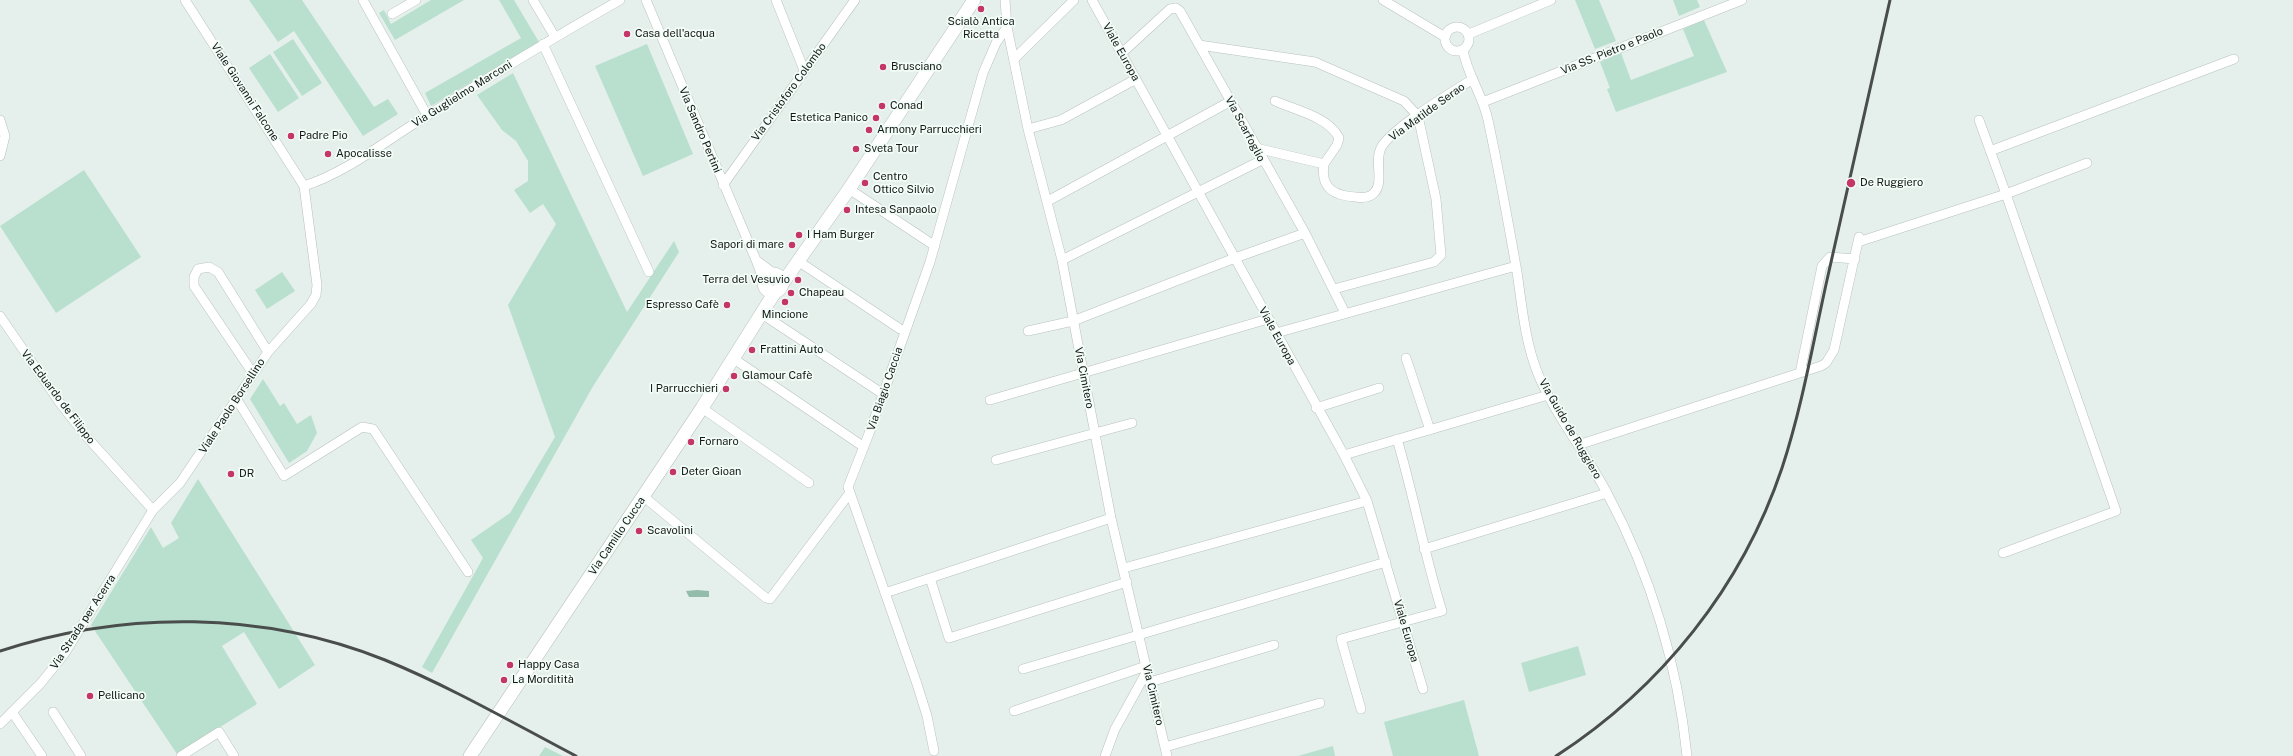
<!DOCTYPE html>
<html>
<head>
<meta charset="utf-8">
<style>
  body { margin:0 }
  canvas { display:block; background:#e5efeb }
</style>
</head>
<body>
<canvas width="2293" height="756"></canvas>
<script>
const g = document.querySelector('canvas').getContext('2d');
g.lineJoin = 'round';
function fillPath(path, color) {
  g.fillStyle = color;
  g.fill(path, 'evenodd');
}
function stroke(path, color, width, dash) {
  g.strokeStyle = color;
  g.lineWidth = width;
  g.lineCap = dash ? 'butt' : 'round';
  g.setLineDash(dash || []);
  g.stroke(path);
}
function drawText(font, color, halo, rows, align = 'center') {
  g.font = font + ' "Public Sans",sans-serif';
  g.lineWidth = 3.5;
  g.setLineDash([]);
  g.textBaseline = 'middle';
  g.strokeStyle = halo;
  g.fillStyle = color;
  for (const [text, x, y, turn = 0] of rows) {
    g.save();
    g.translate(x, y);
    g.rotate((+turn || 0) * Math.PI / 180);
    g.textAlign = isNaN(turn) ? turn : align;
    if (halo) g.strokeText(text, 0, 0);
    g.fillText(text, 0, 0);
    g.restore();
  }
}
const green = new Path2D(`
  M249 0H302L374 107 388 99 398 114 363 136 294 31 278 42Z
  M431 0H464L395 40 379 13 384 10 391 24Z
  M499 0H514L539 42 431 106 425 93 521 38Z
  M1575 0H1599L1616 41 1595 49Z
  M1673 0H1697L1700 7 1679 16Z
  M1704 20 1727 72 1616 112 1607 89 1610 88 1600 62 1621 53 1631 80 1694 56 1683 29Z
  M293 39 322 83 302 96 273 52Z
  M647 44 693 154 643 176 595 66Z
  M270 54 299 98 278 112 249 68Z
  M513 73 627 312 674 241 679 252 592 388 432 673 422 667 483 558 471 540 510 513 555 437 508 305 556 224 543 204 530 213 514 190 528 181V161L516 141 502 130 477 95Z
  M84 170 141 257 56 313 0 226Z
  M282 272 295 291 267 309 255 290Z
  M263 379 280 406 284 403 297 424 311 415 317 433 307 451 289 463 250 399Z
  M198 479 315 665 279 689 244 632 222 646 257 704 177 754 91 625 151 527 163 548 179 538 171 523Z
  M1578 646 1586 675 1529 692 1521 663Z
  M1464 700 1479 756H1393L1384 722Z
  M1333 746 1335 756H1298Z
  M545 747 563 756H539Z`);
const water = new Path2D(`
  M697 590 709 591V597H689L686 591Z`);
const street = new Path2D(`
  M363 0 427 115
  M533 0 555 37
  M646 0 756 260 765 284
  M776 0 804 70
  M1005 0 1007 27 1028 129 1062 260 1111 518 1167 756
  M1092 0 1344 455 1367 501 1423 689
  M1383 0 1445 37
  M392 14 416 0
  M1445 39a12 12 0 1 1 24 0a12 12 0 1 1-24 0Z
  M1469 34 1551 0
  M543 44 649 272
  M1199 45 1315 62 1404 101 1418 116 1436 199 1441 255 1434 262 1334 289
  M1463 50C1467 74 1483 96 1488 120 1499 171 1508 221 1517 272 1522 306 1525 342 1538 374 1556 417 1587 454 1608 495 1651 575 1678 666 1687 756
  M1122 53 1170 9 1176 8 1180 11 1305 233 1345 313
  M1015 58 1074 0
  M1275 101C1295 110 1329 117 1339 138L1337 145 1324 164
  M1483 102 1742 0
  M0 120 5 136 0 156
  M1979 120 2006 194 2087 163
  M1028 129 1061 120 1136 79
  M1256 148 1324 164C1320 189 1335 196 1356 197 1362 198 1369 198 1374 193 1385 182 1373 160 1382 146 1394 127 1452 92 1473 79
  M1990 151 2234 59
  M723 185 855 0
  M304 186C343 174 383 143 417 122 484 80 551 39 620 0
  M849 189 935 246
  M1048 201 1231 101
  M1858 242 2006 194 2116 511 2003 553
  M756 260 776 275
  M1062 260 1262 160
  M798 261 900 329
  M762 314 883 394
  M0 316 60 403 85 435 153 510
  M1028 331 1073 321 1235 258 1305 233
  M1276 333 1516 266
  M1406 358 1430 430
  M734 359 864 447
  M252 372 194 286V277L198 269 209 267 218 272 268 352
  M1800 373 1822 266 1830 257 1855 259
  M236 398 284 476 362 427 373 429 468 572
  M990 400 1268 319
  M702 408 809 483
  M1316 408 1379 388
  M1578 445 1821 366 1826 363 1834 350 1859 237
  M1344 455 1548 395
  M996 460 1132 423
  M643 496 766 598 770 599 849 494
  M1424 549 1607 493
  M1124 568 1367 501
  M930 578 949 638 1127 582
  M885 593 1111 518
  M1023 669 1386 562
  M1150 682 1274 645
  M1361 709 1341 639 1442 611C1424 554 1414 496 1397 439
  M1014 711 1146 666
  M12 712 42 756
  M53 712 81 756
  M0 724 41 683 65 653 153 510 180 483 268 352 311 304 316 295 317 285 304 186 185 0
  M1165 747 1320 703
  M934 751 927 716 917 684 848 487 870 431 930 262 983 73 996 43 1007 27
  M181 756 219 732 234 756
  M1105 756 1115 729 1146 673`);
const secondary = new Path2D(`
  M764 283a9 9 0 1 1 18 0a9 9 0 1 1-18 0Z
  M782 284 849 189 974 0
  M470 756 702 408 775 292`);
const rail = new Path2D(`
  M0 651C125 610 263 611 385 660 451 687 513 723 576 756
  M1556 756C1661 688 1742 587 1782 468 1802 407 1813 343 1827 280 1848 187 1869 93 1890 0`);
const markers = [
  [981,9,4,"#c33667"],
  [627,34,4,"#c33667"],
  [883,67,4,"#c33667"],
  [882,106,4,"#c33667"],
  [876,118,4,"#c33667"],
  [869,130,4,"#c33667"],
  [291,136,4,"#c33667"],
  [856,149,4,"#c33667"],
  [328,154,4,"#c33667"],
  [865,183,4,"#c33667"],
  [1851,183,5,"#c33667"],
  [847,210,4,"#c33667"],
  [799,235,4,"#c33667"],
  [792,245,4,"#c33667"],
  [798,280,4,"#c33667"],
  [791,293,4,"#c33667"],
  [785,302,4,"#c33667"],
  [727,305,4,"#c33667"],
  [752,350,4,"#c33667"],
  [734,376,4,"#c33667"],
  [726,389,4,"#c33667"],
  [691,442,4,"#c33667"],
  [673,472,4,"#c33667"],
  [231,474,4,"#c33667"],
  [639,531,4,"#c33667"],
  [510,665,4,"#c33667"],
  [504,680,4,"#c33667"],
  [90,696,4,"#c33667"]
];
const poiNames = [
  ["Scialò Antica",981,22,"center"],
  ["Ricetta",981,35,"center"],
  ["Casa dell'acqua",635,34],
  ["Brusciano",891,67],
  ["Conad",890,106],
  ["Estetica Panico",868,118,"right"],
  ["Armony Parrucchieri",877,130],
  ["Padre Pio",299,136],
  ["Sveta Tour",864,149],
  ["Apocalisse",336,154],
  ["Centro",873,177],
  ["Ottico Silvio",873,190],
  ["De Ruggiero",1860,183],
  ["Intesa Sanpaolo",855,210],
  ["I Ham Burger",807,235],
  ["Sapori di mare",784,245,"right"],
  ["Terra del Vesuvio",790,280,"right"],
  ["Chapeau",799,293],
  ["Espresso Cafè",719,305,"right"],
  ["Mincione",785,315,"center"],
  ["Frattini Auto",760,350],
  ["Glamour Cafè",742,376],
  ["I Parrucchieri",718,389,"right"],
  ["Fornaro",699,442],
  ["Deter Gioan",681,472],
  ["DR",239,474],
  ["Scavolini",647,531],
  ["Happy Casa",518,665],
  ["La Morditità",512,680],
  ["Pellicano",98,696]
];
const streetNames = [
  ["Via SS. Pietro e Paolo",1612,51,-22],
  ["Viale Europa",1121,52,61],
  ["Viale Giovanni Falcone",245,92,57],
  ["Via Cristoforo Colombo",789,92,-54],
  ["Via Guglielmo Marconi",462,94,-32],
  ["Via Matilde Serao",1427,112,-36],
  ["Via Scarfoglio",1245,129,62],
  ["Via Sandro Pertini",700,130,67],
  ["Viale Europa",1277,336,61],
  ["Via Cimitero",1084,378,79],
  ["Via Biagio Caccia",885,389,-71],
  ["Via Eduardo de Filippo",58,397,53],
  ["Viale Paolo Borsellino",232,406,-57],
  ["Via Guido de Ruggiero",1570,429,60],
  ["Via Camillo Cucca",617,536,-56],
  ["Via Strada per Acerra",83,622,-57],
  ["Viale Europa",1406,631,74],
  ["Via Cimitero",1153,695,77]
];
fillPath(green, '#b9e0cf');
fillPath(water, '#93bcaa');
stroke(street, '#b9c2be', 10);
stroke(secondary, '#b9c2be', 14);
stroke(street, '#fff', 9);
stroke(secondary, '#fff', 13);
stroke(rail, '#494e4c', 3);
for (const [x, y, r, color] of markers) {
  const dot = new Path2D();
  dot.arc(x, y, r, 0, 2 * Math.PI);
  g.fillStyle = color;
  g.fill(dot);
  stroke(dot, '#f3fdf8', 1.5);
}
drawText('11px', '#141716', '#f3fdf8', poiNames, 'left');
drawText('11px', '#141716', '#f3fdf8', streetNames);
</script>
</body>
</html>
